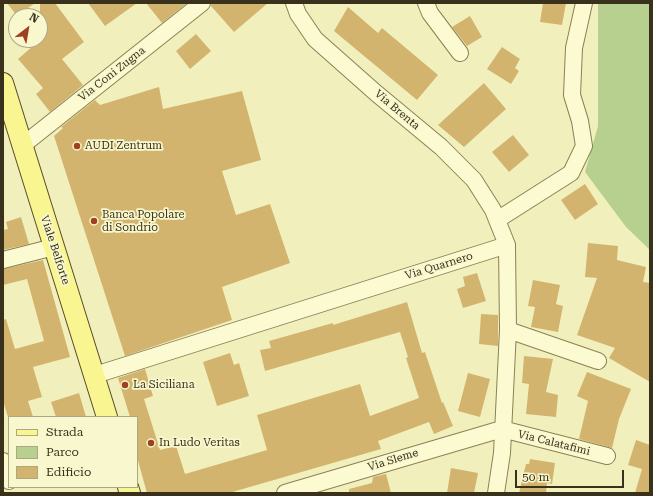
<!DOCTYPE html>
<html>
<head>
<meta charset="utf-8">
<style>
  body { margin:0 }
  #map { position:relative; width:653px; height:496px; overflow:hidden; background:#f1f0bd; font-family:"Roboto Serif",serif }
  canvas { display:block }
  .frame { position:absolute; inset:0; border:4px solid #39311b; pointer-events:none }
  .legend { position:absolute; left:8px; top:416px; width:130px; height:72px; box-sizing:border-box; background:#f8f7cd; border:1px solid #aca886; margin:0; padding:5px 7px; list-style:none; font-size:12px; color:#39311b }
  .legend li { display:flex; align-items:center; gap:8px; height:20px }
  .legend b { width:20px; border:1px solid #aca886 }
  .north { position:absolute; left:8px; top:8px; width:40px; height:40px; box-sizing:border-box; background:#f8f7cd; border:1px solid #aca886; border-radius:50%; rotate:31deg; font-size:11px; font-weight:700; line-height:16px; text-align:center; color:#39311b }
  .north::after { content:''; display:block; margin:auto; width:14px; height:18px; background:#9f4120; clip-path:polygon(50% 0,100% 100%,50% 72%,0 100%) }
  .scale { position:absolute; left:515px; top:470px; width:109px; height:18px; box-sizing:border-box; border:2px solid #39311b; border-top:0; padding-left:5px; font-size:12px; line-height:14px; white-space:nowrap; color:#39311b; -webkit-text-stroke:3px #f8f7cd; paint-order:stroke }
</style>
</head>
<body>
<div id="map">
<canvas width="653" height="496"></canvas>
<div class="frame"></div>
<ul class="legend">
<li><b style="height:5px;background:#f9f591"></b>Strada</li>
<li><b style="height:11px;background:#b7d090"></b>Parco</li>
<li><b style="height:11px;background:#d3b46f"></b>Edificio</li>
</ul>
<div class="north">N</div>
<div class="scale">50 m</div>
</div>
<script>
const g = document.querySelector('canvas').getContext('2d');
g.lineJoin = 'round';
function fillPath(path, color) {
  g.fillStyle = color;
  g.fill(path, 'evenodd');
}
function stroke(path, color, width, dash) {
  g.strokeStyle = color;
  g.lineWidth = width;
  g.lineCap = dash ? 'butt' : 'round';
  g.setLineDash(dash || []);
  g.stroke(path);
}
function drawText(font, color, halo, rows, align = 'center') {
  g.font = font + ' "Roboto Serif",serif';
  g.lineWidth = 3.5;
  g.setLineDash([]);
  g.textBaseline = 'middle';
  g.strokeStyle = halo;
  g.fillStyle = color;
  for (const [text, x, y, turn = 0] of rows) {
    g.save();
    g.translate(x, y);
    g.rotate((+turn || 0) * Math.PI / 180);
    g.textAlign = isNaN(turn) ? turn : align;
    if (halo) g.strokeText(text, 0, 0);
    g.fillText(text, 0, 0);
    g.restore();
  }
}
const green = new Path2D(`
  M598 3H650V250L626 227 585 172 598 126Z`);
const building = new Path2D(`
  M7 3H35L17 16Z
  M40 3H55L84 42 62 59 83 85 50 112 36 94 43 88 18 59 40 40Z
  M88 3H137L105 26Z
  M146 3H187L162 23Z
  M211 3H268L234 32 211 6Z
  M543 3H566L562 25 540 22Z
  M348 7 378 33 382 28 438 75 417 100 334 31Z
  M470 16 482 37 467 46 452 27Z
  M196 34 211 51 190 69 176 51Z
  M502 47 520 59 515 68 519 71 511 84 487 69Z
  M484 83 506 109 464 147 438 125Z
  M159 87 163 109 242 91 261 160 222 171 236 215 270 204 290 263 222 287 232 320 125 356 54 136 63 128 61 127 95 100 100 105Z
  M513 135 529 155 509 172 492 152Z
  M585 184 598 204 575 220 561 200Z
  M21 217 29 244 3 250V230L8 229 6 222Z
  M588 243 618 246 617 260 646 267 643 282 650 283V382L609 358 615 348 577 335 597 278 585 277Z
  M43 260 70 357 33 367 42 397 28 401 33 417H8L3 401V320L6 319 15 349 44 341 27 279 3 285V269Z
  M477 273 486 301 463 308 457 289 465 286 463 277Z
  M533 280 560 285 556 304 563 306 558 332 531 327 535 307 528 306Z
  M407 302 422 353 425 352 442 403 443 402 453 426 434 434 429 422 378 441 381 449 229 493H147L137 457V417H130L118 378 145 369 153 396 144 399 160 450 176 446 185 474 267 450 257 415 360 384 370 416 419 398 406 358 408 357 400 332 265 371 260 350 271 348 269 341 333 323V325Z
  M481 314 498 315V346L479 344Z
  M230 353 234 365 239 363 249 396 217 406 203 362Z
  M524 356 553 359 546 392 558 395 556 417 526 414 529 384 522 383Z
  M587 372 631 389 619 419 612 448 579 439 588 401 577 396Z
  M468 373 490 379 480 417 458 411Z
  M79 393 86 417H56L51 402Z
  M636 440 650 445V493H635L642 469 628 465Z
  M530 459 555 463 552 484 547 483 546 493H519L526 464H529Z
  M451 468 478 473 474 493H447Z
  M386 474 391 493H349V489L372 483 373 477Z`);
const minor = new Path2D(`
  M426 3 430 13 460 53
  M23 145 202 3
  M497 220 571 173 584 146 580 121 572 95 574 48 584 3
  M3 260 54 247
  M508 330 598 361
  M95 375 507 245 493 210 474 180 441 147 376 93 315 39 298 14 294 3
  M3 461 9 481
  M285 493 502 429 607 456
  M496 493 502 453 508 330 507 245`);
const major = new Path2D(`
  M3 83 107 417
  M128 487 130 493`);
const markers = [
  [77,146,4,"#9f4120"],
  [94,221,4,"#9f4120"],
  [125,385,4,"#9f4120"],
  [151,443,4,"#9f4120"]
];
const streetNames = [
  ["Via Coni Zugna",112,74,-38],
  ["Via Brenta",397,110,40],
  ["Viale Belforte",55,250,72],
  ["Via Quarnero",439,266,-17],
  ["Via Calatafimi",554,443,14],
  ["Via Sleme",393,460,-17]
];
const poiNames = [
  ["AUDI Zentrum",85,146],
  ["Banca Popolare",102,215],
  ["di Sondrio",102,228],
  ["La Siciliana",133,385],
  ["In Ludo Veritas",159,443]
];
fillPath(green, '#b7d090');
fillPath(building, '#d3b46f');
stroke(minor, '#8b8055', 18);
stroke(major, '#584c2a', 22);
stroke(minor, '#fcfad1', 16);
stroke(major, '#f9f591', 20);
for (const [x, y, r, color] of markers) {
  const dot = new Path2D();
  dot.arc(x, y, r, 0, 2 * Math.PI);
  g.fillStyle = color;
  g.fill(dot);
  stroke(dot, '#f8f7cd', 1.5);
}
drawText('11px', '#39311b', '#f8f7cd', streetNames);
drawText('11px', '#39311b', '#f8f7cd', poiNames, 'left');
</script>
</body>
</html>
